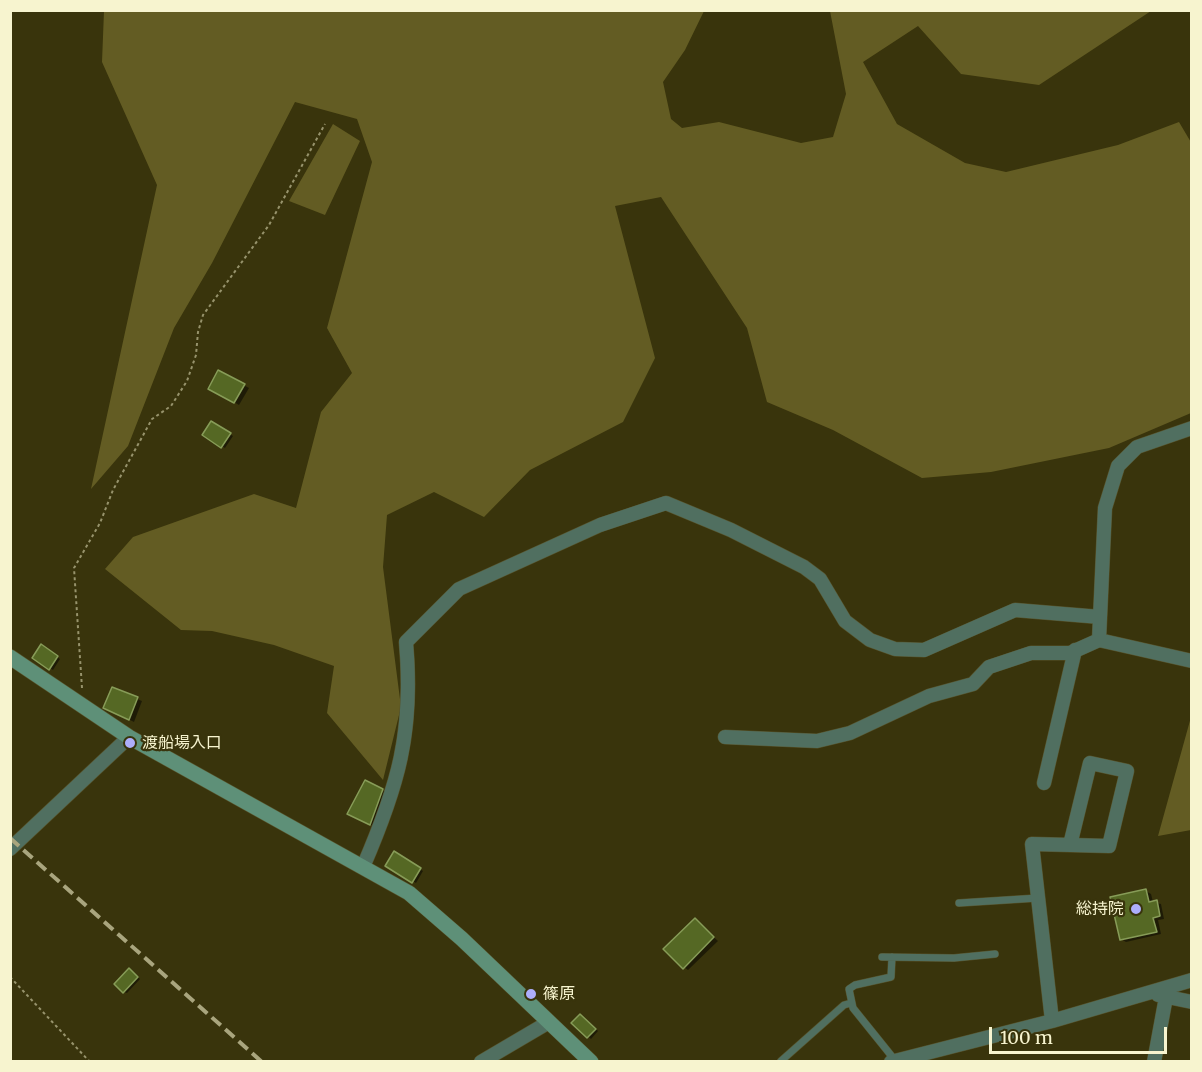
<!DOCTYPE html>
<html>
<head>
<meta charset="utf-8">
<style>
  body { margin:0 }
  #map { position:relative; width:1202px; height:1072px; overflow:hidden; background:#39340c; font-family:Merriweather,serif }
  canvas { display:block }
  .frame { position:absolute; inset:0; border:12px solid #f7f4cf; pointer-events:none }
  .scale { position:absolute; left:989px; top:1027px; width:178px; height:27px; box-sizing:border-box; border:3px solid #f7f4cf; border-top:0; padding-left:8px; font-size:18px; line-height:21px; white-space:nowrap; color:#f7f4cf; -webkit-text-stroke:4px #39340c; paint-order:stroke }
</style>
</head>
<body>
<div id="map">
<canvas width="1202" height="1072"></canvas>
<div class="frame"></div>
<div class="scale">100 m</div>
</div>
<script>
const g = document.querySelector('canvas').getContext('2d');
g.lineJoin = 'round';
function fillPath(path, color) {
  g.fillStyle = color;
  g.fill(path, 'evenodd');
}
function stroke(path, color, width, dash) {
  g.strokeStyle = color;
  g.lineWidth = width;
  g.lineCap = dash ? 'butt' : 'round';
  g.setLineDash(dash || []);
  g.stroke(path);
}
function drawText(font, color, halo, rows, align = 'center') {
  g.font = font + ' Merriweather,"Noto Sans JP",serif';
  g.lineWidth = 4.5;
  g.setLineDash([]);
  g.textBaseline = 'middle';
  g.strokeStyle = halo;
  g.fillStyle = color;
  for (const [text, x, y, turn = 0] of rows) {
    g.save();
    g.translate(x, y);
    g.rotate((+turn || 0) * Math.PI / 180);
    g.textAlign = isNaN(turn) ? turn : align;
    if (halo) g.strokeText(text, 0, 0);
    g.fillText(text, 0, 0);
    g.restore();
  }
}
const green = new Path2D(`
  M104 11H704L685 50 663 82 671 119 682 128 719 122 801 143 833 137 846 94 830 11H1151L1039 85 961 74 918 26 863 62 897 124 965 163 1006 172 1118 145 1179 122 1192 144 1191 413 1109 448 991 472 922 478 833 430 767 402 747 328 661 197 615 206 655 358 623 422 530 470 484 517 434 492 387 515 383 567 401 707 383 780 327 713 334 666 274 645 212 631 181 630 105 569 133 537 254 494 296 508 321 412 352 373 327 328 372 162 357 119 295 102 212 263 174 328 128 446 91 489 157 185 102 62Z
  M333 124 360 141 325 215 289 201Z
  M1191 717V830L1158 836Z`);
const shadow = new Path2D(`
  M219 372 249 388 239 405 210 388Z
  M212 423 233 436 225 448 204 435Z
  M42 646 60 659 53 670 34 658Z
  M137 699 142 701 134 722 110 710Z
  M365 782 387 793 375 827 349 813Z
  M395 853 423 871 416 883 387 865Z
  M1146 891 1151 894 1153 902 1161 904 1164 919 1158 920 1161 934 1126 942 1121 939Z
  M695 920 718 941 688 970 684 967Z
  M132 972 140 979 127 993 124 992Z
  M581 1015 598 1031 591 1039 573 1023Z`);
const building = new Path2D(`
  M218 370 245 384 234 403 208 389Z
  M211 421 231 433 221 448 202 435Z
  M41 644 58 656 49 670 32 658Z
  M112 687 138 697 129 720 103 708Z
  M365 780 383 789 370 825 347 814Z
  M394 851 421 868 412 883 385 866Z
  M1146 889 1149 902 1157 900 1160 916 1153 918 1157 932 1120 940 1110 897Z
  M695 918 714 937 683 969 663 949Z
  M129 968 138 977 123 993 114 984Z
  M580 1014 596 1029 587 1038 571 1023Z`);
const path = new Path2D(`
  M82 688 74 568 100 523 113 490 152 419 171 406 187 381 196 355 198 332 203 315 269 225 325 124
  M10 977 90 1062`);
const lane = new Path2D(`
  M959 903 1038 898
  M882 957 954 958 995 954
  M892 957 891 977 855 985 849 989 853 1008 894 1059
  M781 1061 844 1005 851 1003`);
const street = new Path2D(`
  M1099 640 1105 508 1118 466 1137 447 1192 428
  M725 737 817 741 850 733 929 696 973 684 989 667 1031 653H1070L1099 640 1192 661
  M1044 783 1075 650
  M10 849 129 737
  M363 867C398 786 414 732 406 642L459 589 600 525 666 503 731 530 804 567 820 579 845 621 870 640 895 649 924 650 1015 610 1100 617
  M1158 995 1192 1002
  M1052 1021 1032 844 1109 846 1127 771 1090 763 1070 845
  M481 1062 549 1022
  M891 1062 1052 1021 1192 980
  M1154 1062 1166 997`);
const secondary = new Path2D(`
  M10 657 129 737 409 893 462 939 591 1062`);
const rail = new Path2D(`
  M10 838 262 1062`);
const markers = [
  [130,743,6,"#adaefb"],
  [1136,909,6,"#adaefb"],
  [531,994,6,"#adaefb"]
];
const poiNames = [
  ["渡船場入口",142,743],
  ["総持院",1124,909,"right"],
  ["篠原",543,994]
];
fillPath(green, '#635c23');
fillPath(shadow, '#0007');
fillPath(building, '#556824');
stroke(building, '#879c58', 1.5);
stroke(lane, '#57532b', 8);
stroke(street, '#57532b', 15);
stroke(secondary, '#57532b', 16);
stroke(path, '#97936c', 2, [3, 3]);
stroke(lane, '#506f60', 7);
stroke(street, '#506f60', 14);
stroke(secondary, '#5e9078', 15);
stroke(rail, '#a9a57e', 4, [12, 6]);
for (const [x, y, r, color] of markers) {
  const dot = new Path2D();
  dot.arc(x, y, r, 0, 2 * Math.PI);
  g.fillStyle = color;
  g.fill(dot);
  stroke(dot, '#39340c', 2);
}
drawText('16px', '#f7f4cf', '#39340c', poiNames, 'left');
</script>
</body>
</html>
